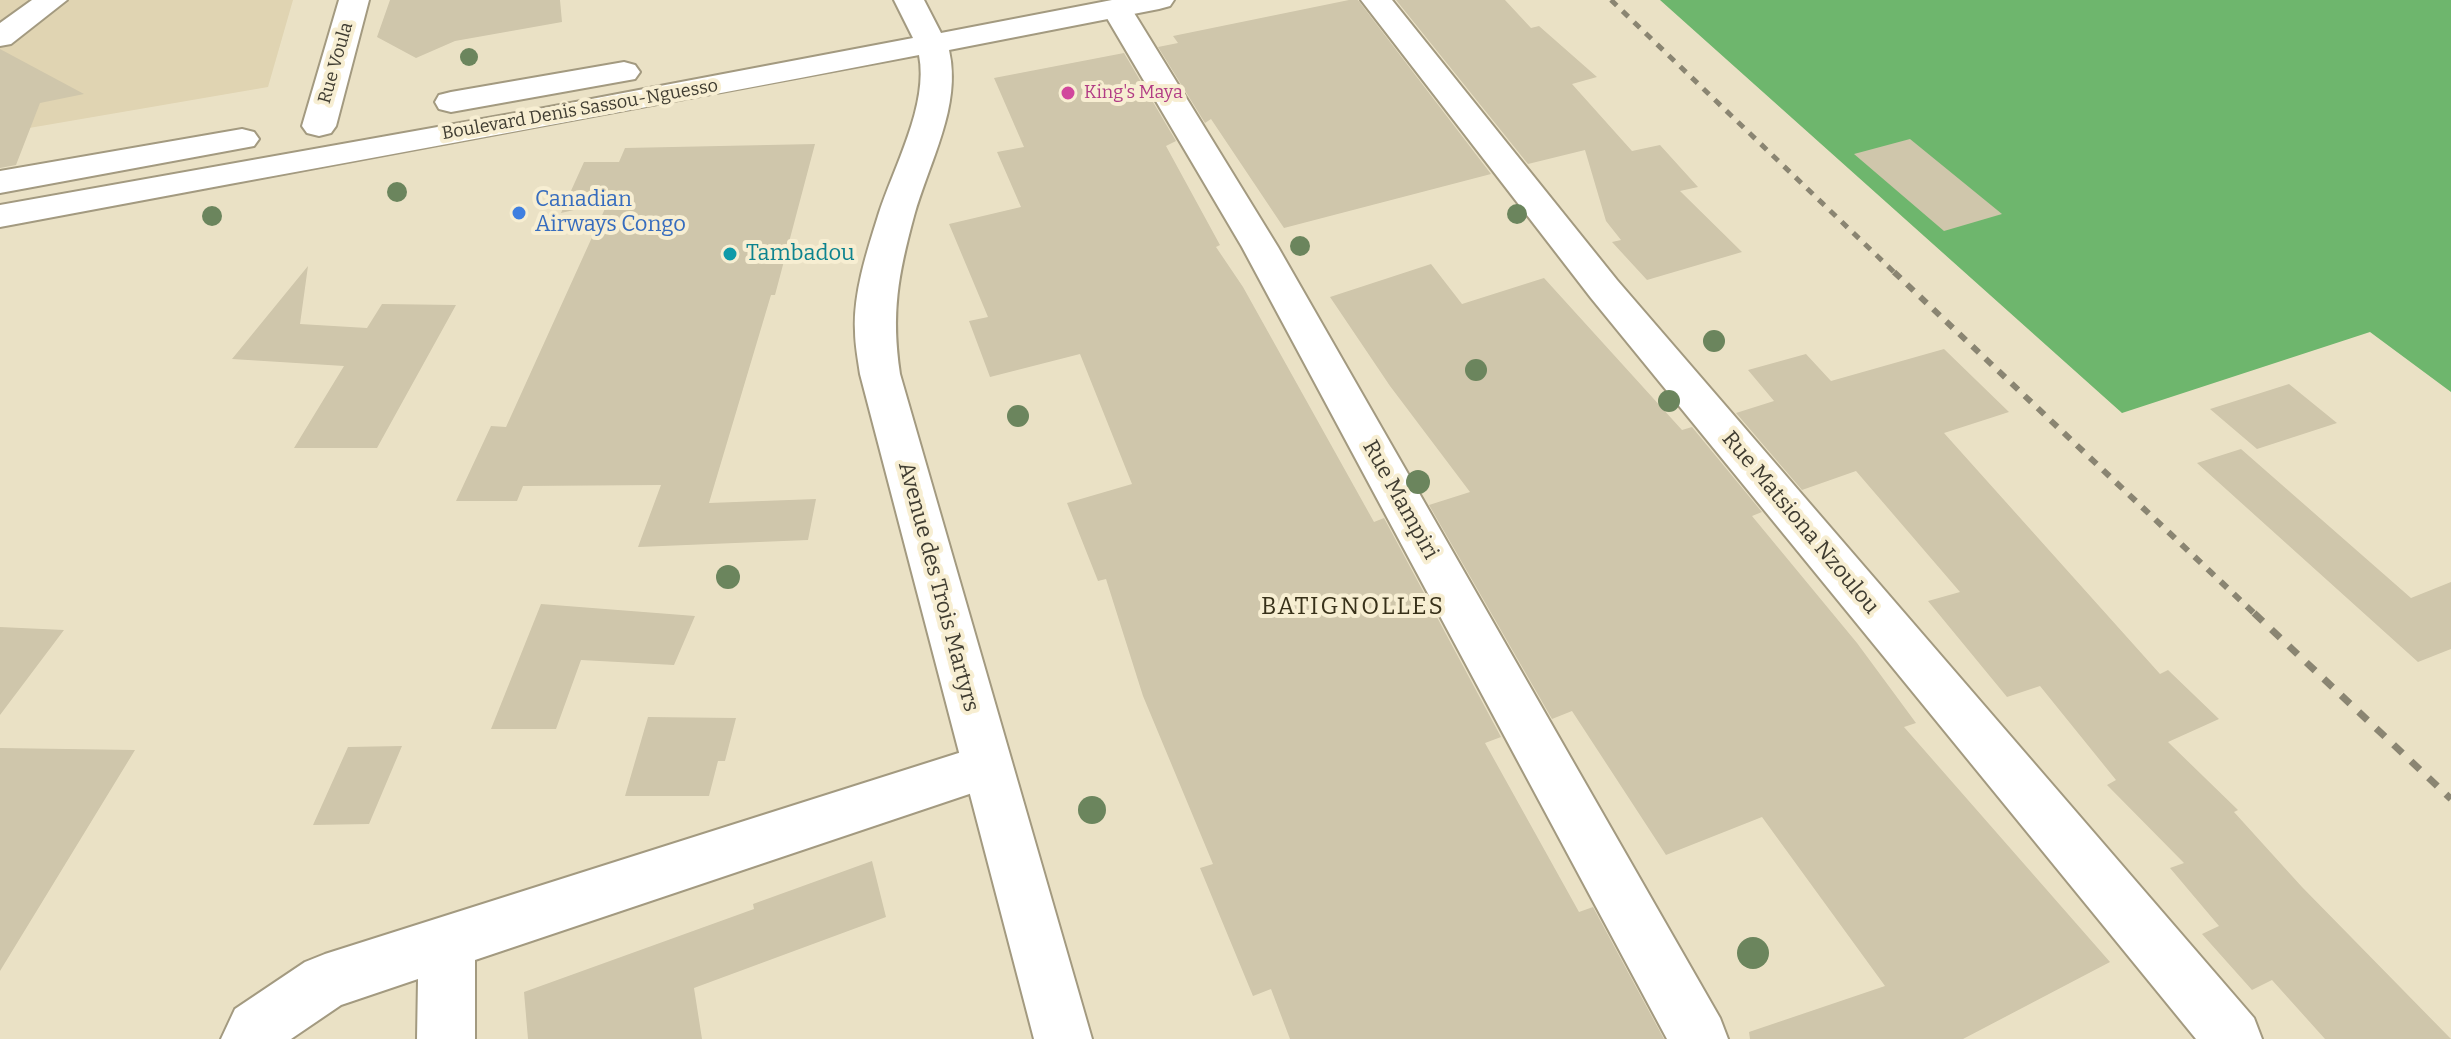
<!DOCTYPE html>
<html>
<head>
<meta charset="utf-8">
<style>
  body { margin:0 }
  canvas { display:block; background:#eae1c5 }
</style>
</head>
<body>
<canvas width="2451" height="1039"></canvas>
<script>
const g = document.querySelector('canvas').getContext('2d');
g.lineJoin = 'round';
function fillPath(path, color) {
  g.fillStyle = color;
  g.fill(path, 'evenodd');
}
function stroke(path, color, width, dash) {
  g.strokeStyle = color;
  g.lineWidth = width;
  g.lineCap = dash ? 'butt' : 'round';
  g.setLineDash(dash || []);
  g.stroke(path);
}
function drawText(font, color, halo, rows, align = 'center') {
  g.font = font + ' Bitter,serif';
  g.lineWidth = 8;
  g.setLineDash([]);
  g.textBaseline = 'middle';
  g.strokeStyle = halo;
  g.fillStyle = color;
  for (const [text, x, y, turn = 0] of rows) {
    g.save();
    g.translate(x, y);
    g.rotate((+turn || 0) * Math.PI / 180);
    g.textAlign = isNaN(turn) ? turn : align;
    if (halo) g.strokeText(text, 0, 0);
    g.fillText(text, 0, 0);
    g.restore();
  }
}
const built = new Path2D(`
  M0 0H293L268 87 0 133Z`);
const forest = new Path2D(`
  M1660 0H2451V392L2370 332 2122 413Z`);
const building = new Path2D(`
  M390 0H560L562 22 455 41 416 58 377 37Z
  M1349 0H1358L1491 174 1284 228 1211 119 1205 123 1158 47 1178 43 1173 36Z
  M1396 0H1505L1531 28 1539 26 1597 77 1572 84 1632 151 1660 145 1698 187 1680 191 1742 252 1647 280 1612 242 1621 240 1606 221 1585 150 1528 164Z
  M0 49 84 94 40 103 16 165 0 168Z
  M1124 53 1176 141 1166 146 1220 245 1216 247 1243 287 1374 522 1384 518 1501 737 1485 743 1579 912 1593 907 1664 1039H1290L1271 989 1253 996 1200 868 1213 864 1143 696 1106 579 1098 581 1067 503 1132 484 1080 354 990 377 969 321 988 317 949 224 1021 207 997 152 1024 147 994 78Z
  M1910 139 2002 214 1944 231 1854 154Z
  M815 144 775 295H771L709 503 816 499 808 540 638 547 661 485 523 486 517 501H456L491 426 506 427 608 202 561 213 584 162H619L625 148Z
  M1431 264 1462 304 1544 278 1682 430 1692 427 1762 512 1752 516 1857 643 1916 723 1904 727 2110 962 1963 1039H1750L1749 1032 1885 986 1762 817 1666 855 1572 711 1552 719 1429 505 1470 492 1390 386 1330 297Z
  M308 266 300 324 367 328 382 304 456 305 377 448H294L344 366 232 359Z
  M1944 349 2009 412 1944 433 2160 674 2168 670 2219 719 2168 742 2238 810 2234 812 2302 887 2451 1039H2325L2272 980 2252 990 2202 934 2219 926 2170 868 2184 863 2107 785 2116 780 2040 686 2007 697 1928 601 1960 592 1856 471 1802 490 1736 413 1774 401 1748 370 1806 354 1831 381Z
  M2289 384 2337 423 2257 449 2210 409Z
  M2241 449 2411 598 2451 582V649L2418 662 2197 463Z
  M541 604 695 616 674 665 581 660 556 729H491Z
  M0 627 64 630 0 715Z
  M648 717 736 718 725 761H718L709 796H625Z
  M402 746 369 824 313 825 348 747Z
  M0 748 135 750 0 971Z
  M872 861 886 917 694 988 702 1039H528L524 992 754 909 753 904Z`);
const minor = new Path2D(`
  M32 0H67L11 44 0 46V23Z
  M339 0H369L336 126 331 133 319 136 307 133 302 126Z
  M1120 0 1127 2 1131 8 1278 247 1720 1018 1728 1039H1667L1242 247 1101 8 1105 2Z
  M1361 0H1392L1617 280 2254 1018 2262 1039H2196L1591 298Z
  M987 744 1005 750 1012 766 1005 782 475 960V1039H417L418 979 341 1005 291 1039H221L235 1009 305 962 325 954Z`);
const major = new Path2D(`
  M894 0H924L941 33 1112 0H1174L1170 6 1159 9 949 50C962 106 929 162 914 216 898 275 891 313 900 374L1092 1039H1034L860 374C858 360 855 345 855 331 853 294 867 251 878 216 893 168 929 105 919 55 613 115 306 169 0 227V205L544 108 913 38Z
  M624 62 635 65 640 72 635 79 451 112 439 109 435 102 439 95 451 92Z
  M242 129 254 132 259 139 254 146 0 193V171Z`);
const railFar2 = new Path2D(`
  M1611 0 1896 274`);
const railFar1 = new Path2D(`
  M1894 272 2256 615`);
const rail = new Path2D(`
  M2254 613 2451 799`);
const trees = [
  [469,57,9],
  [397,192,10],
  [1517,214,10],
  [212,216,10],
  [1300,246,10],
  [1714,341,11],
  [1476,370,11],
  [1669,401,11],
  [1018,416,11],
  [1418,482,12],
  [728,577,12],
  [1092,810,14],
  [1753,953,16]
];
const markers = [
  [1068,93,8,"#d1479c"],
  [519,213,8,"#3f7fe0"],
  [730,254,8,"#0f9aa8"]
];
const farStreetnames = [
  ["Rue Voula",336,63,-74],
  ["Boulevard Denis Sassou-Nguesso",580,110,-10]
];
const farHotelnames = [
  ["King's Maya",1084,93]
];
const shopNames = [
  ["Canadian",535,200],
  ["Airways Congo",535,225]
];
const cultureNames = [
  ["Tambadou",746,254]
];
const streetNames = [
  ["Rue Mampiri",1400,500,61],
  ["Rue Matsiona Nzoulou",1800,523,50],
  ["Avenue des Trois Martyrs",938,587,75]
];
const neighbourhoodNames = [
  ["BATIGNOLLES",1353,607]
];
fillPath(built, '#e0d4b2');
fillPath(forest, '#6eb66d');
fillPath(building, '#cfc6ab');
stroke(minor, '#a39a80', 4);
stroke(major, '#a39a80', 4);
fillPath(minor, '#fff');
fillPath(major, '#fff');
stroke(railFar2, '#8a8572', 5, [8, 8]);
stroke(railFar1, '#8a8572', 6, [9, 9]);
stroke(rail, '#8a8572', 7, [12, 12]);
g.fillStyle = '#6b855d';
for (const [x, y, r] of trees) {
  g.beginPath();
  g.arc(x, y, r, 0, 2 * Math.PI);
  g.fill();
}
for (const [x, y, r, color] of markers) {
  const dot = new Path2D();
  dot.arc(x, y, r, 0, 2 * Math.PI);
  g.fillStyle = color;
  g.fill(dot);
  stroke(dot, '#f7eed2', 3);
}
drawText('18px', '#3f3c31', '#f7eed2', farStreetnames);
drawText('18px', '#b23c85', '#f7eed2', farHotelnames, 'left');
drawText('22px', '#366cbe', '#f7eed2', shopNames, 'left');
drawText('22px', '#0d838f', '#f7eed2', cultureNames, 'left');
drawText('22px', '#3f3c31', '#f7eed2', streetNames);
g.letterSpacing = '2px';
drawText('24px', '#373019', '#f7eed2', neighbourhoodNames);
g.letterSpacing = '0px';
</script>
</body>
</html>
